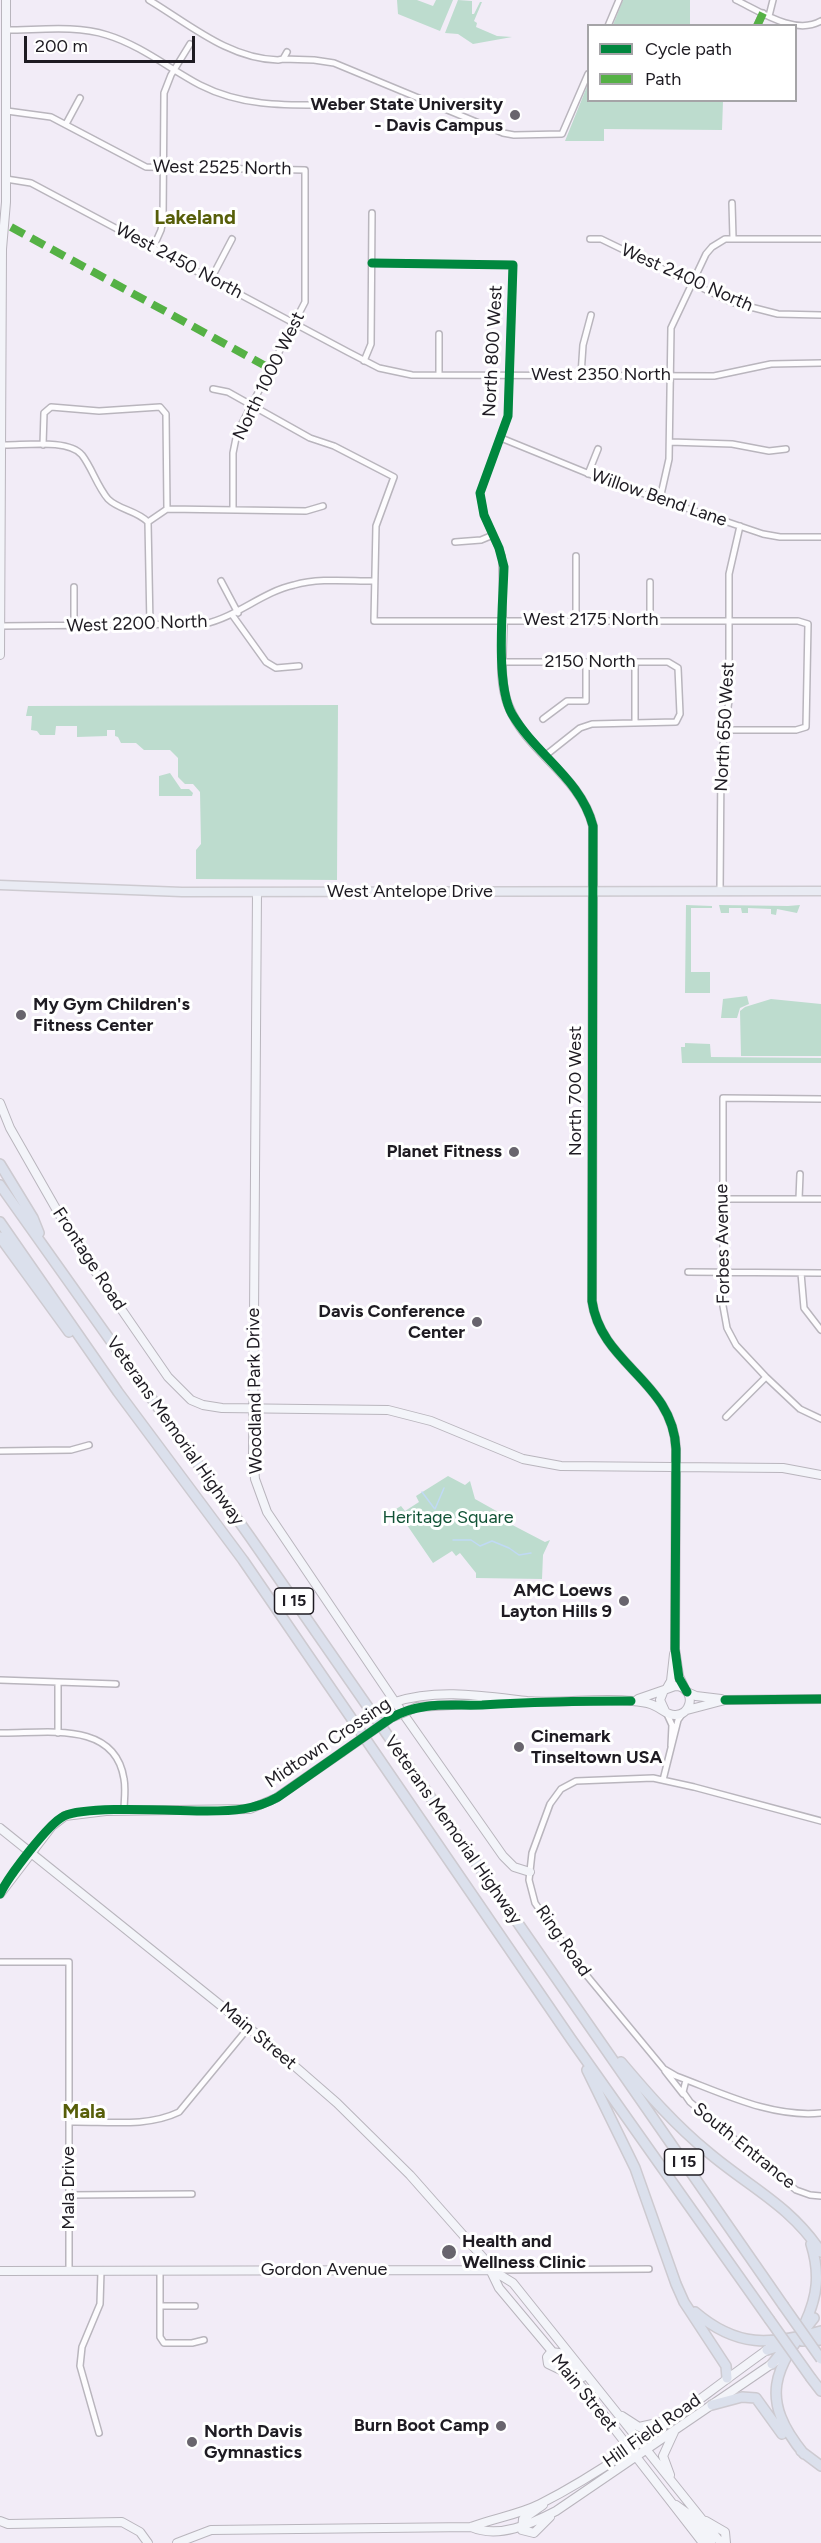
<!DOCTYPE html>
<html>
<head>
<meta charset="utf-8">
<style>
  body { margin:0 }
  #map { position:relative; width:821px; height:2543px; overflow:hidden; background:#f2ecf7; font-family:Figtree,sans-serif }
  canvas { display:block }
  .legend { position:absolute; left:587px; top:24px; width:210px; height:78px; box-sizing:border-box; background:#fff; border:2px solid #a5a4a7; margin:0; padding:8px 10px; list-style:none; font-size:18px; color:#1e1b22 }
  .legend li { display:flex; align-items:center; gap:12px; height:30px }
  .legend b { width:30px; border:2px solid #a5a4a7 }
  .scale { position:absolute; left:24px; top:36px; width:171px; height:27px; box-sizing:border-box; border:3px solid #1e1b22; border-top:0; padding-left:8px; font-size:18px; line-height:21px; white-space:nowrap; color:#1e1b22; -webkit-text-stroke:4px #fff; paint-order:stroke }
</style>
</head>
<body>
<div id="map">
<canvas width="821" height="2543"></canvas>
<ul class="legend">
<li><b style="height:8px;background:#00873e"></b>Cycle path</li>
<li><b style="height:8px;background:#55b145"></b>Path</li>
</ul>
<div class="scale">200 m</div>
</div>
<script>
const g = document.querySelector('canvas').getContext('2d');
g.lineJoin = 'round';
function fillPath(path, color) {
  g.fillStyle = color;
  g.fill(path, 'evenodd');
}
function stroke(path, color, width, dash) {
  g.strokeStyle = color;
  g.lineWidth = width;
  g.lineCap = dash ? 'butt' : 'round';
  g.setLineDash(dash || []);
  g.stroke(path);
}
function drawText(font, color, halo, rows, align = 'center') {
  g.font = font + ' Figtree,sans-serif';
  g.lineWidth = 6;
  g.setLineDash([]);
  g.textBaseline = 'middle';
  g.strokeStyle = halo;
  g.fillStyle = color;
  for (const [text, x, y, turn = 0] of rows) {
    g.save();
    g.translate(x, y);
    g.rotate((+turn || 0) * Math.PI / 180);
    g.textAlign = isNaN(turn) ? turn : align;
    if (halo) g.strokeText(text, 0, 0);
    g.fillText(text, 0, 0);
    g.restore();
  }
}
const green = new Path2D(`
  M397 0H417L433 6 436 0H453L440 31 398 14Z
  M458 0 472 1V14H474L480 2H482L474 21 477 23 476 27 497 36 512 37 473 44 458 34 445 33Z
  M623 0H690V25H613Z
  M588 84V100L723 101 722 130 604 129V141H565Z
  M338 705 337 880 196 879V850L201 844 200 792 193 784H185L178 777V758L170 750H144L136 743H121L118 737 115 736V730H107V736L77 737V726H56L55 735H40L37 731 31 730 32 716H26L28 706Z
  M170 773 181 789H189L193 793 192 796H159V776Z
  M686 905 712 906V908H691V972H710V993H685Z
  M719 905 788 906 800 905 797 913 777 909 776 915 771 914V909L748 908V913H742L741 908H729V913H721Z
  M747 996 749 1004 740 1008 737 1018H721L723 999Z
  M771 999 821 1004V1056H741L740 1011 745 1007Z
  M685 1043 710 1044 711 1057 821 1058V1063H682L681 1047H685Z
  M448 1476 465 1485 470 1481 475 1499 500 1513 499 1518 545 1542 550 1540 543 1555 542 1579 476 1578V1573L460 1553 456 1556 452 1551 433 1563 396 1509 401 1506 405 1511 419 1502 416 1496Z`);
const stream = new Path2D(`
  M422 1492 434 1508
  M435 1509 444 1488
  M453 1540H471L480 1546 492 1541 509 1548 519 1555 531 1553`);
const street = new Path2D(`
  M149 0C189 24 229 59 278 60L283 59 287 52
  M736 0C759 11 795 36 821 21
  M769 16 773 0
  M608 26 619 0
  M757 26 763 13
  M7 30C39 30 76 25 107 35 140 45 170 69 200 85 245 108 291 105 340 105
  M283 59 314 60 334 63 503 133 514 135 562 134 588 74
  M7 111 51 117 146 167 305 170V302L237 433 233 453V510
  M66 124 80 98
  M6 179 31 183 348 352 379 368 412 375 714 376 771 364 821 363
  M732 203 733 238
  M590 239H601L731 302 778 314 821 315
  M153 248 161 230 163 219 164 93 171 75 190 44
  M372 263 513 265 508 416 480 493 484 515 502 556 503 620
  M211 279 232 239
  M364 361 371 344 372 213
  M439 375V334
  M581 375 583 345 591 315
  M213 389 228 392 310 438 334 446 394 477 376 526 374 621H798L808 624 806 727 796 730H726
  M501 438 609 482 763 534 780 537H821
  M670 442 732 444 769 451 786 449
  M1 445C21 446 68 438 82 455 92 468 97 486 108 499 119 510 136 510 148 522
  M43 445 44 413 51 407 99 411 160 407 166 414 167 509
  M588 474 598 449
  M660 499 669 459 671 328 706 254 712 247 725 239H821
  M148 522 167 509 306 511 323 506
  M148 522 150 626
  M455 542 481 540 493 535
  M576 556V620
  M221 581 238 613
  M233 616 266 662 276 668 299 666
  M650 620V582
  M0 626 204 624C237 617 262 592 294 585 319 578 347 581 373 581
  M74 626V587
  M503 662H668L678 668 680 714 676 722 592 724 580 728 546 755
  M635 662V723
  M543 719 567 701H586V662
  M720 892 721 760 729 700V574L740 526
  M821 1099 723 1098V1306L727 1328 736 1345 766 1377 800 1409 821 1419
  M723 1199H821
  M799 1199 800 1174
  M688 1272 821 1273
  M801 1273 804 1308 821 1330
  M726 1417 766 1377
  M0 1451 71 1450 89 1445
  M0 1680 116 1684
  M667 1714 672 1725 671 1746
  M0 1733C43 1734 115 1719 124 1779 126 1789 124 1801 124 1811
  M58 1733V1683
  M663 1780 678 1720 683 1713
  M821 1821 694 1787 653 1778 576 1781 561 1789 550 1804 532 1853 529 1880 535 1903 583 1971 664 2069 676 2076C722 2093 771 2118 821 2113
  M0 1962H69V2271
  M665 2071 683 2094
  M686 2080 683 2092 690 2102 796 2190 810 2195 821 2196
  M69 2122C105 2121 146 2128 179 2112L249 2027
  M69 2195 192 2194
  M494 2270 649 2269
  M160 2271V2337L164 2343H192L204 2340
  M161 2306H195
  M99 2433 80 2366 82 2347 100 2304 101 2271`);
const secondary = new Path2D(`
  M503 620C503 648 498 681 509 707 528 753 580 775 593 826L592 1301C601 1365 673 1381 676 1449L675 1649 679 1676 685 1689
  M0 655 2 249 6 202V0
  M257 892 253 1455 255 1479 267 1512 395 1702 503 1856 514 1867 530 1872
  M0 1103 10 1128 75 1242 168 1377 191 1400 203 1405 222 1408 388 1410 431 1421 523 1459 561 1466 783 1468 821 1475
  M667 1688 671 1681 674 1654
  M687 1692 696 1696 721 1699
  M638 1699 664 1690
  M395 1702C437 1688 484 1696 527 1701 562 1704 598 1697 633 1701 640 1702 648 1702 655 1706 662 1709 668 1716 676 1715 690 1714 695 1696 683 1688 680 1686 679 1686 675 1686L664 1690 660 1700 665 1711
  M417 1707 520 1701
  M687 1710 725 1700 821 1699
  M0 1828 275 2049 337 2103 410 2175 486 2261 499 2288 582 2387 703 2543
  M0 1894 52 1826 65 1816 106 1811 250 1809 276 1798 341 1753
  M492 2270 513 2283 721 2543
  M0 2271 492 2270
  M551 2352 559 2353 583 2377
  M551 2352 547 2357 548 2364 567 2373
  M622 2416 639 2427 666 2421
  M670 2475 663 2456 674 2432
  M543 2505 523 2519 522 2530 534 2533 550 2517
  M676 2505 687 2513 711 2543
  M0 2521 8 2524 122 2522 140 2532 148 2543
  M706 2521 725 2532 726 2543
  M471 2527C499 2539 531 2524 556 2511L776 2361
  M177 2543 211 2530 471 2527C494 2518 518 2515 540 2504 623 2462 696 2400 771 2347`);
const primary = new Path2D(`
  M0 885 182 892 821 891`);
const highway = new Path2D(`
  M0 1164 33 1218 39 1233
  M0 1185 250 1537 783 2305
  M0 1222 118 1392 243 1560 571 2039 769 2319
  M0 1237 69 1332
  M621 2062C648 2094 675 2125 708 2152 749 2187 790 2205 821 2252
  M587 2070 635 2168 676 2284 684 2302 726 2366 727 2378
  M695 2312C737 2348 770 2345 821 2331
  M805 2323C818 2295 820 2273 811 2244
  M802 2341 821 2340
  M767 2350 786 2344
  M772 2364 789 2343
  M811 2378 821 2391
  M712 2405 742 2397 756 2398 782 2434
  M801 2451 821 2466
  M804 2454C759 2399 773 2369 814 2318`);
const secondaryBridge = new Path2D(`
  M341 1753 391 1718 417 1707`);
const highwayBridge = new Path2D(`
  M783 2305 821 2359
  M769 2319 811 2378`);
const quiet = new Path2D(`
  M757 26 763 13
  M11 227 271 369`);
const cycleway = new Path2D(`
  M372 263 513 265 508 416 480 493 484 515 499 548 504 567C503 604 495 685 512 714 536 755 581 779 593 826L592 1301C601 1365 673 1381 676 1449L675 1649 679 1678 687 1692
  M725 1700 821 1699
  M0 1894C8 1877 48 1824 64 1816 87 1805 177 1811 207 1811 233 1811 255 1810 278 1797L391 1718C420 1701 450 1706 482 1705 532 1702 581 1701 631 1701`);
const markers = [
  [515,115,6,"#68646d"],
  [21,1015,6,"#68646d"],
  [514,1152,6,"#68646d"],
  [477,1322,6,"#68646d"],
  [624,1601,6,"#68646d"],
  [519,1747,6,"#68646d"],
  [449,2252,8,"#68646d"],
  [501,2426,6,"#68646d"],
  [192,2442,6,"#68646d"]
];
const shields = [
  [294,1601,39],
  [684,2162,39]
];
const shieldNames = [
  ["I 15",294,1601],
  ["I 15",684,2162]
];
const poiNames = [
  ["Weber State University",503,105],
  ["- Davis Campus",503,126],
  ["My Gym Children's",33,1005,"left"],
  ["Fitness Center",33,1026,"left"],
  ["Planet Fitness",502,1152],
  ["Davis Conference",465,1312],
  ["Center",465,1333],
  ["AMC Loews",612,1591],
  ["Layton Hills 9",612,1612],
  ["Cinemark",531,1737,"left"],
  ["Tinseltown USA",531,1758,"left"],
  ["Health and",462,2242,"left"],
  ["Wellness Clinic",462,2263,"left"],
  ["Burn Boot Camp",489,2426],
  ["North Davis",204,2432,"left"],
  ["Gymnastics",204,2453,"left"]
];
const streetNames = [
  ["West 2525 North",222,168,1],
  ["West 2450 North",179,261,28],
  ["West 2400 North",687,278,24],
  ["North 800 West",493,351,-87],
  ["West 2350 North",601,375],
  ["North 1000 West",269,376,-64],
  ["Willow Bend Lane",659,498,19],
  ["West 2175 North",591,620],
  ["West 2200 North",137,624,-2],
  ["2150 North",590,662],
  ["North 650 West",725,727,-87],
  ["West Antelope Drive",410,892],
  ["North 700 West",576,1091,-90],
  ["Forbes Avenue",723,1244,-91],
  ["Frontage Road",89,1259,57],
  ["Woodland Park Drive",255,1391,-91],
  ["Veterans Memorial Highway",175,1431,55],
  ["Midtown Crossing",328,1743,-34],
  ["Veterans Memorial Highway",453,1830,55],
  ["Ring Road",563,1941,55],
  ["Main Street",258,2036,40],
  ["South Entrance",744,2146,39],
  ["Mala Drive",69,2188,-90],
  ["Gordon Avenue",324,2270],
  ["Main Street",584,2393,51],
  ["Hill Field Road",652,2431,-35]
];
const parkNames = [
  ["Heritage Square",448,1518]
];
const neighbourhoodNames = [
  ["Lakeland",195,218],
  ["Mala",84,2112]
];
fillPath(green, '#bddcce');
stroke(stream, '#c0daf5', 1.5);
stroke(street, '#b9b5bd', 8);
stroke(secondary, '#b9b5bd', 10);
stroke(primary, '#cdcad0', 11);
stroke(highway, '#cdcad0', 12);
stroke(street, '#fdfcfe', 5);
stroke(secondary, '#f3f4f9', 8);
stroke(primary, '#e9ebf3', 8);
stroke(highway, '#dbe0ec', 9);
stroke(secondaryBridge, '#b9b5bd', 10, []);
stroke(highwayBridge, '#cdcad0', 12, []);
stroke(secondaryBridge, '#f3f4f9', 8);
stroke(highwayBridge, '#dbe0ec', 9);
stroke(quiet, '#55b145', 8, [15, 8]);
stroke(cycleway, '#00873e', 9);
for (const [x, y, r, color] of markers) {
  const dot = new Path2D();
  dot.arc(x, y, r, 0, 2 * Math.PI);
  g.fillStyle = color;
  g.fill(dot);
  stroke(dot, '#fff', 2);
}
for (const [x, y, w] of shields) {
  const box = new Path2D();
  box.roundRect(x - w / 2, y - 13, w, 26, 4.5);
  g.fillStyle = '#fff';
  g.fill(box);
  stroke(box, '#1e1b22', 1.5);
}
drawText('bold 16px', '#1e1b22', null, shieldNames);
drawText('bold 18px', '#1e1b22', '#fff', poiNames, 'right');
drawText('18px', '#1e1b22', '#fff', streetNames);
drawText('18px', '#115336', '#fff', parkNames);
drawText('bold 20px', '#575e09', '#fff', neighbourhoodNames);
</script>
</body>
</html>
